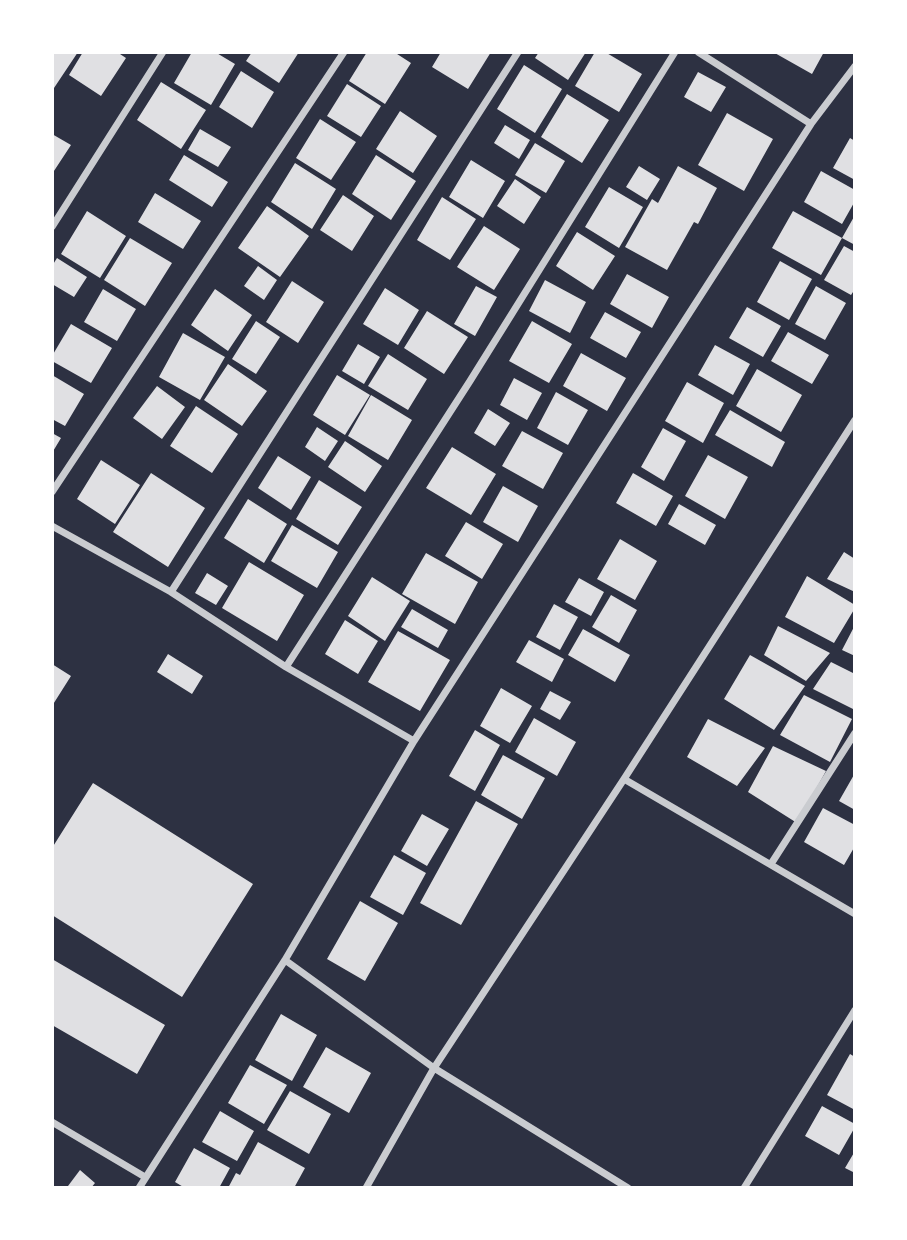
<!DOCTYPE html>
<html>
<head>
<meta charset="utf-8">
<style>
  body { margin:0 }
  #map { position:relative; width:907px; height:1240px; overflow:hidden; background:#2d3142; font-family:"Exo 2",sans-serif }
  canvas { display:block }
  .frame { position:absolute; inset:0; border:54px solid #fff; pointer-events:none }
</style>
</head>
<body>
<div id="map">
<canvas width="907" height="1240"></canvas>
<div class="frame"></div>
</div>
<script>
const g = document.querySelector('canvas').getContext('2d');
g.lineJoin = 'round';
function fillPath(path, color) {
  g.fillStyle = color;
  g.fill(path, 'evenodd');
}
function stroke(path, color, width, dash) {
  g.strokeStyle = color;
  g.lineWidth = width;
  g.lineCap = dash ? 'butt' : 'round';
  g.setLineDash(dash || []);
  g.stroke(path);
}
const building = new Path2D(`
  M52 52H78L52 91Z
  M83 52H117L126 58 101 96 69 75Z
  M192 52H215L235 64 211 105 174 83Z
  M252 52H299L279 83 246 61Z
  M367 52H394L411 63 385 104 349 81Z
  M441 52H491L468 89 432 67Z
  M539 52H586L568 80 535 58Z
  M595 52H605L642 74 619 112 575 86Z
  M773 52H824L812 74Z
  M524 65 562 89 535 133 497 109Z
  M241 71 274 92 252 128 219 107Z
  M698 72 726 87 711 112 684 97Z
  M161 82 206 110 181 149 137 120Z
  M347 84 381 106 361 137 327 116Z
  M567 94 609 120 582 163 541 137Z
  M400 111 437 136 413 173 376 149Z
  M727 113 773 139 744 191 698 165Z
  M320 119 356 142 331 180 296 158Z
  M505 125 530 140 519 159 494 143Z
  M200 129 231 147 218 167 188 150Z
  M52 134 71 145 52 174Z
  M850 138 855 141V180L833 168Z
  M535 143 565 161 546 193 515 175Z
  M184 155 228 182 212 207 169 180Z
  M376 155 416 181 391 220 352 194Z
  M471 160 505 181 483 218 449 197Z
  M295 163 336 189 312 229 271 202Z
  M639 166 660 179 647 200 626 187Z
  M678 166 717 188 698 224 694 222 667 270 625 247 652 199 658 203Z
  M821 171 855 190V201L842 224 804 202Z
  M515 179 541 197 524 224 497 206Z
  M609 187 643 207 619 248 585 227Z
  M155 193 201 221 183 249 138 222Z
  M343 195 374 216 352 251 320 230Z
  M442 197 476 219 450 260 417 240Z
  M267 206 309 236 280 277 238 248Z
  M87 211 126 236 100 278 61 254Z
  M793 211 842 238 855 215V245L842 238 821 275 772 248Z
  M484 226 520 249 494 290 457 267Z
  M577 232 615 256 593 290 556 266Z
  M130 238 172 263 145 306 104 280Z
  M844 246 855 252V289L851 295 824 280Z
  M57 258 87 277 74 297 52 284V266Z
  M780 261 812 279 789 320 757 302Z
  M258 266 277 280 264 300 244 286Z
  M627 274 669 297 652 328 610 304Z
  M545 280 586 302 570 333 529 311Z
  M292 281 324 302 298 343 266 322Z
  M476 286 497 297 475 336 454 324Z
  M816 286 846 303 825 340 795 324Z
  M385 288 419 310 398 345 363 324Z
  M103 289 136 309 117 341 84 322Z
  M215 289 252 315 228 351 191 325Z
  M747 307 781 326 763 357 729 338Z
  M427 311 468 337 444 374 404 348Z
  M605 312 641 332 626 358 590 338Z
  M256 321 280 337 256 374 232 359Z
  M532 321 572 344 549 383 509 361Z
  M71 324 112 348 91 383 52 361V356Z
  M788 332 829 355 812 384 771 361Z
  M183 333 225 357 200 400 159 377Z
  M358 344 380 357 364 384 342 371Z
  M715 345 750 364 733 395 698 375Z
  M581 353 626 378 607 411 563 386Z
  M388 354 427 379 408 410 368 386Z
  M228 364 267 391 242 426 204 400Z
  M757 369 802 395 781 432 736 406Z
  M52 375 84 394 65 426 52 419Z
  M337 375 370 395 345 435 313 415Z
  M514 378 542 393 527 420 500 405Z
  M687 382 724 403 703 443 665 421Z
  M157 386 185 407 162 439 133 418Z
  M556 392 588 410 568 445 537 428Z
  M371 395 412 420 388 460 348 436Z
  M196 406 238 434 212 473 170 446Z
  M488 409 510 423 495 446 474 433Z
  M730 410 785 442 772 467 715 435Z
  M317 427 338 441 325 461 305 447Z
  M663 428 686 441 664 481 641 467Z
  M522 431 563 453 543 489 502 466Z
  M52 433 61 438 52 453Z
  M345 441 382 466 365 492 328 467Z
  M452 447 496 474 471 515 426 488Z
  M708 455 748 477 725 519 685 496Z
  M278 456 311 477 291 510 258 488Z
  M101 460 140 485 115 524 77 499Z
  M151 473 205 508 168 567 113 532Z
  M633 473 673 496 656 526 616 503Z
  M319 480 362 507 338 545 296 519Z
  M503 486 538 506 518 542 483 522Z
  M248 499 287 524 264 563 224 538Z
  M679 504 716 525 705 545 668 524Z
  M466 522 503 544 482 579 445 556Z
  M292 525 338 552 317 588 271 561Z
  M620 539 657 561 635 600 597 579Z
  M844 552 855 559V592L827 579Z
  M426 553 478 582 455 624 402 594Z
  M249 562 304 595 277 641 222 608Z
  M207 573 228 586 216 605 195 593Z
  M807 576 855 605V608L834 643 785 617Z
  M372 577 410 601 385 641 348 616Z
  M579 578 604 592 591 616 565 602Z
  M611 595 637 610 619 643 592 627Z
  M554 604 578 617 560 650 536 637Z
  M412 609 448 630 438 648 401 627Z
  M345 620 378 641 358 674 325 654Z
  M855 625V656L842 650Z
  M778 626 830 653 806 681 764 655Z
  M583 629 630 655 615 682 568 655Z
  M398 631 450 660 420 711 368 682Z
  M529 640 564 659 552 682 516 662Z
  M168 654 203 676 192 694 157 672Z
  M750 655 805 686 774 730 724 699Z
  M831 662 855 674V710L813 689Z
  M52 664 71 676 52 706Z
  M501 688 532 706 510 743 480 726Z
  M550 691 571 702 560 720 540 709Z
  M804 695 852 719 830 762 780 735Z
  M534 718 576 742 557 776 515 752Z
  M708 719 765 748 737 786 687 757Z
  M475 730 500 745 475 791 449 776Z
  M773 746 826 771 797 823 748 792Z
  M503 755 545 778 522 819 481 795Z
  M855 773V810L839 801Z
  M93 783 253 884 182 997 52 915V848Z
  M476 801 518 824 461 925 420 903Z
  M823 808 855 825V846L844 865 804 842Z
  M422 814 449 829 427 866 401 851Z
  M394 855 426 873 403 915 370 897Z
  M360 901 398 923 365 981 327 959Z
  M52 959 165 1025 137 1074 52 1025Z
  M281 1014 317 1035 292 1081 255 1060Z
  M326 1047 371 1073 349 1113 303 1087Z
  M850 1054 855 1057V1110L827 1095Z
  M250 1065 287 1085 264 1124 228 1103Z
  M290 1091 331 1114 309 1154 267 1130Z
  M822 1106 855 1124V1127L839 1155 805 1136Z
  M220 1111 254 1131 237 1161 202 1142Z
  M258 1142 305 1168 294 1188H228L236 1173 240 1175Z
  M194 1148 230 1168 219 1188H185L175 1182Z
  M855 1151V1173L845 1168Z
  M80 1170 95 1183 91 1188H70L68 1186Z`);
const minor = new Path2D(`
  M698 52 811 124
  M52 227 163 52
  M52 492 344 52
  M52 526 171 592 286 667 414 741
  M171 592 518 52
  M286 667 470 381 675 52
  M624 779 855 914
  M771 864 855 733
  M285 960 434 1068 628 1188
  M52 1122 145 1177
  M139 1188 285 960 414 741 811 124 855 66
  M366 1188 434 1068 624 779 855 420
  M744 1188 855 1010`);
fillPath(building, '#e0e0e3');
stroke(minor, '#caccd0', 7);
</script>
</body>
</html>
